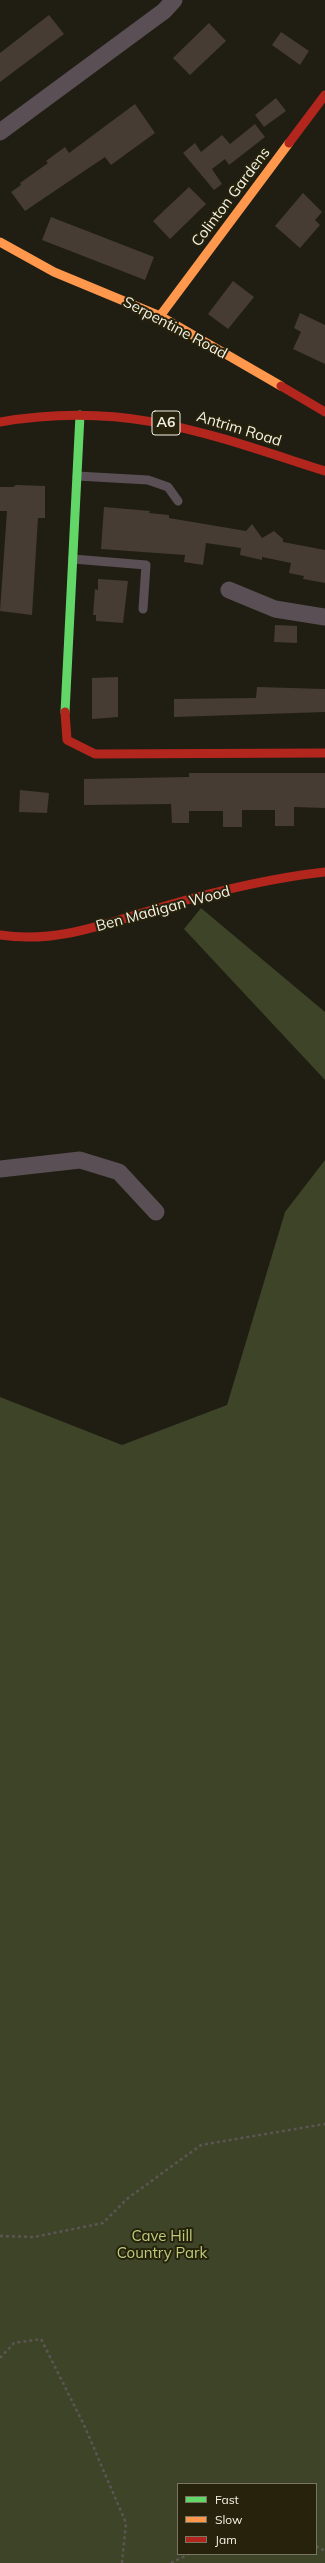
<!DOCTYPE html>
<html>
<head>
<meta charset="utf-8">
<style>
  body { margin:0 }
  #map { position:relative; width:325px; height:2563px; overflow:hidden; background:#201e12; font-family:Mulish,sans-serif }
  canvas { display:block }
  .legend { position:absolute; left:177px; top:2483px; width:140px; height:72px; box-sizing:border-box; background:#26220c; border:1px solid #787562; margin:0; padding:5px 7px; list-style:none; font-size:12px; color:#f4f2e4 }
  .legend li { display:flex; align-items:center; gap:8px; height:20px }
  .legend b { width:20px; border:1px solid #787562 }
</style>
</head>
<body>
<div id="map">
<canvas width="325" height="2563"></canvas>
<ul class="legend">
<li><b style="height:5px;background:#63d668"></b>Fast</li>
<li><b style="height:5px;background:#ff974d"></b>Slow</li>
<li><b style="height:5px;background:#b3261e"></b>Jam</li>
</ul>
</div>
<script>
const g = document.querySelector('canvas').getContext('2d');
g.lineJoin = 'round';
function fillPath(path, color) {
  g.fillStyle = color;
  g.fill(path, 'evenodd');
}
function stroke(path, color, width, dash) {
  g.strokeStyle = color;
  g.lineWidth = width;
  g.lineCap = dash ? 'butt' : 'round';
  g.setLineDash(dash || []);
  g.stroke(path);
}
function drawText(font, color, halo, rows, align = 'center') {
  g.font = font + ' Mulish,sans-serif';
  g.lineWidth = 4;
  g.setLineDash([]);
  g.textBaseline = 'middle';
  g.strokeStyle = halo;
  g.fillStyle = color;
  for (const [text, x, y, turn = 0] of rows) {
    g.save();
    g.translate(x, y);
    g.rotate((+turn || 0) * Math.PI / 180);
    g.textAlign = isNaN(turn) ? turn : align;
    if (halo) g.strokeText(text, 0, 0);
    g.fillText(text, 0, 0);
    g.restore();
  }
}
const green = new Path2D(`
  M201 908 325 1012V1080L184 929Z
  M325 1160V2563H0V1397L122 1445 227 1405 285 1212ZM178 2484H316V2554H178Z`);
const building = new Path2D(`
  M49 15 64 34 0 82V53Z
  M209 23 226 41 190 75 173 58Z
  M281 32 309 51 300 65 272 45Z
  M276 98 286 111 264 127 255 115Z
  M135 104 155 133 111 165 105 157 25 211 11 192 21 185 20 183 48 163 46 161 65 147 69 153Z
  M255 124 265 137 229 165 225 159 212 169 222 184 214 190 183 153 195 143 201 152 222 135 230 144Z
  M189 187 206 204 170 239 153 221Z
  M303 193 322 212 315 220 320 225 300 248 275 226Z
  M51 217 154 257 145 280 42 240Z
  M233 281 254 297 228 329 208 314Z
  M300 313 325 325V364L293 349 301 332 294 328Z
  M16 485 45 486V518H38L32 615 0 611 7 511H0V487H13Z
  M104 507 150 511 149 513 169 515V518L246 531 252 524 262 538 274 531 283 539V542L325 550V583L303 579 304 576 289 573 291 563 262 557V560L240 555 241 548 206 543 203 565 184 562 185 555 101 549Z
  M98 579 128 581 123 623 96 621V615H93L95 589 98 590Z
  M275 625 297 626V643L274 642Z
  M118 677V717L92 719V678Z
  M257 687 325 689V712L174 717V699L256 698Z
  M189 773H325V808L294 807V826H275V810H242V827H223V811H189V823H172L171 804 84 805V779L189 777Z
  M20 790 49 793 47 813 19 812Z`);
const path = new Path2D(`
  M0 2236 34 2237 103 2223 128 2198 201 2145 325 2124
  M0 2358 14 2343 41 2339 84 2425 126 2523 122 2563
  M316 2546 325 2551
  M171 2563 189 2554`);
const lane = new Path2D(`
  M77 476 148 480 168 487 178 501
  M73 559 146 565 143 609`);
const street = new Path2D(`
  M0 132 164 11 174 0
  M229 590 275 609 325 617
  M0 1169 80 1160 119 1172 156 1212`);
const fast = new Path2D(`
  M65 712 80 415`);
const slow = new Path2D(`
  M0 242 54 272 160 316 281 386
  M160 316 289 143`);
const jam = new Path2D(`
  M289 143 325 95
  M281 386 325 412
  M0 422C125 400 209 434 325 471
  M65 712 67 740 95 754 325 753
  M0 935C59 944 110 922 165 906 217 891 271 878 325 872`);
const shields = [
  [166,423,28]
];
const shieldNames = [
  ["A6",166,423]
];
const streetNames = [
  ["Colinton Gardens",231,197,-53],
  ["Serpentine Road",175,328,28],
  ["Antrim Road",239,429,17],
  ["Ben Madigan Wood",163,909,-15]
];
const parkNames = [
  ["Cave Hill",162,2236],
  ["Country Park",162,2253]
];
fillPath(green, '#3e4427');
fillPath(building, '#463c34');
stroke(path, '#5c5554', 2.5, [3, 3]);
stroke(lane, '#5a4f55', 9);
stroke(street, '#5a4f55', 17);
stroke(fast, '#63d668', 9);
stroke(slow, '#ff974d', 9);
stroke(jam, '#b3261e', 9);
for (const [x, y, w] of shields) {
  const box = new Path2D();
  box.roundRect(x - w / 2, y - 12, w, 24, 3);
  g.fillStyle = '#26220c';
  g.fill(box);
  stroke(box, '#f4f2e4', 1);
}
drawText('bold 14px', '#f4f2e4', null, shieldNames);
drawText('15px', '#f4f2e4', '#26220c', streetNames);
drawText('15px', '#bbcd7b', '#26220c', parkNames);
</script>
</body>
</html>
